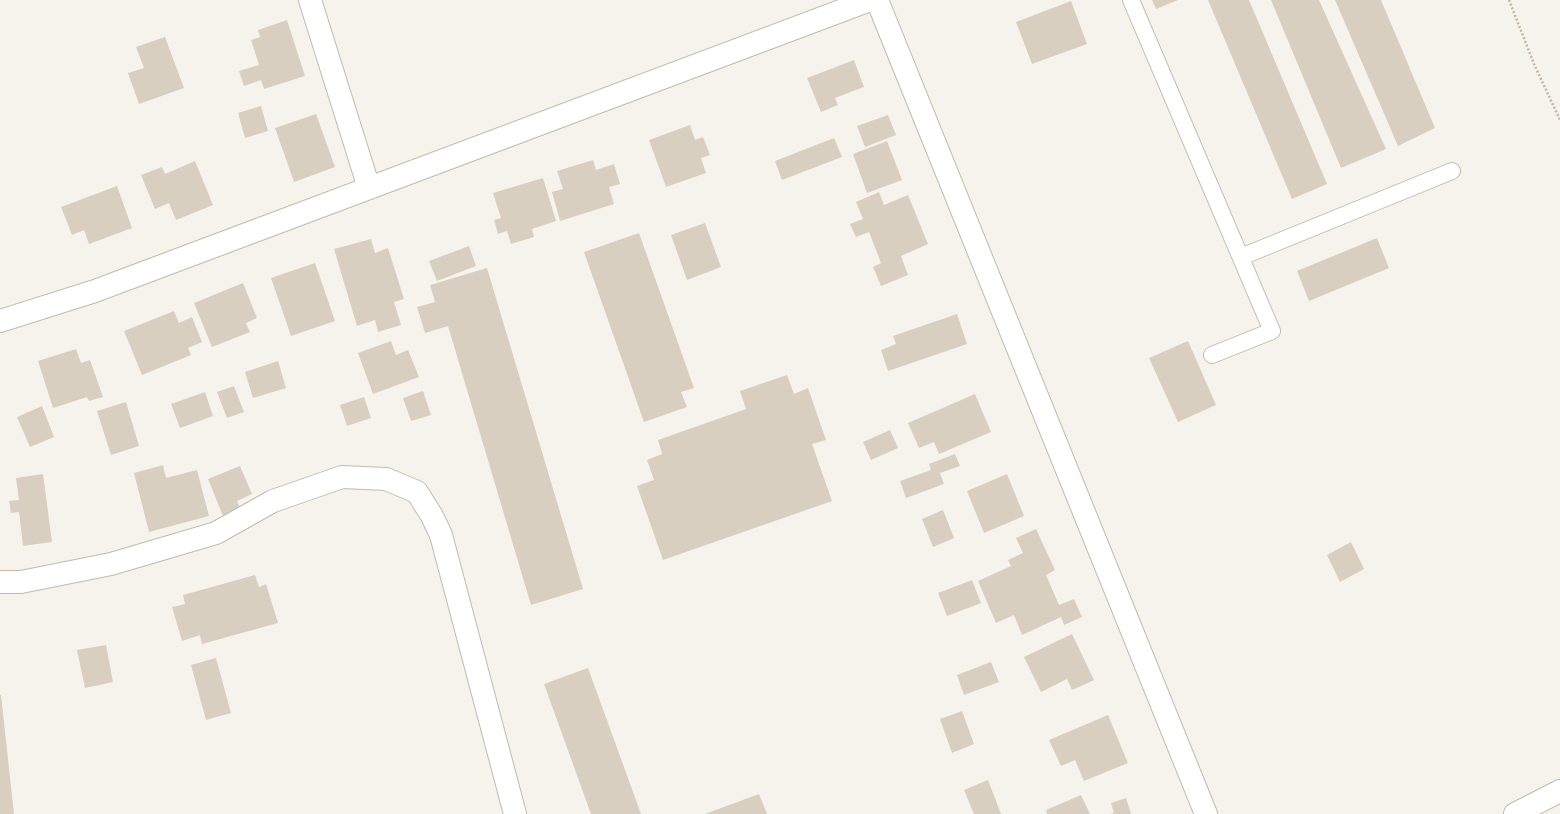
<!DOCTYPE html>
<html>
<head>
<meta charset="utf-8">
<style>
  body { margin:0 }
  canvas { display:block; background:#f6f3ec }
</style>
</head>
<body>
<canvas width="1560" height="814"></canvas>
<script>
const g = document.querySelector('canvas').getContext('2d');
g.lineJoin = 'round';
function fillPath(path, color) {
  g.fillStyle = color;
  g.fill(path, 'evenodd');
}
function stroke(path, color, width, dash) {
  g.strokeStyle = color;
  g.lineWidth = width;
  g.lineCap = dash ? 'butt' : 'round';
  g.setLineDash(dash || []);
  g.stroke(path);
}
const building = new Path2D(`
  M1152 0H1178L1156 9Z
  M1208 0H1249L1327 184 1292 199Z
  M1271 0H1319L1386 149 1341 168Z
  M1335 0H1381L1435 128 1398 146Z
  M1071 1 1087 44 1032 64 1016 22Z
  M287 20 305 76 264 89 261 80 244 86 239 71 259 65 251 40 260 37 258 30Z
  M165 37 184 88 139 104 128 73 144 68 136 47Z
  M854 60 864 87 835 98 838 105 821 112 807 78Z
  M261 106 268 131 245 138 238 113Z
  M316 114 335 167 294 182 275 128Z
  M888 115 896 135 865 147 857 126Z
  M690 125 695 140 703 137 710 155 701 158 706 173 666 187 649 140Z
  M834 138 842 157 782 180 775 161Z
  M887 141 902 180 867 193 853 154Z
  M593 160 596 170 614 164 620 184 609 187 614 204 560 221 552 192 563 189 557 171Z
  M195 161 213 205 176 220 169 203 155 209 141 175 162 167 165 174Z
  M543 178 556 221 532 229 534 237 511 244 507 231 498 234 494 220 501 218 493 193Z
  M117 186 132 228 89 244 84 230 72 235 61 207Z
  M879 192 884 205 908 195 928 244 901 256 908 275 881 286 873 267 881 263 869 232 856 237 850 224 863 219 856 202Z
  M705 223 721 267 687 280 671 235Z
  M639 233 694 388 681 392 687 407 644 422 584 252Z
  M1377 238 1389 268 1309 301 1297 271Z
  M371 239 375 253 388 248 404 299 394 302 401 325 378 332 375 320 357 326 334 249Z
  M469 246 476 266 437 281 429 261Z
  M315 263 335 321 291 336 271 278Z
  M487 268 583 589 531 605 448 326 425 333 417 307 435 302 430 285Z
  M243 283 257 318 246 323 250 332 212 347 194 303Z
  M174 311 179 323 192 317 202 342 188 348 191 355 142 375 124 331Z
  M957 314 967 344 888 371 881 350 896 344 893 336Z
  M391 341 396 355 408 350 419 377 373 394 358 353Z
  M1188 341 1216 405 1178 422 1149 358Z
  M76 349 81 363 90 360 103 397 89 401 87 397 53 408 38 361Z
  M278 361 286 388 253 398 245 372Z
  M787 375 794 394 808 388 826 440 812 444 832 501 663 560 637 486 654 480 647 460 662 454 658 440 746 409 740 391Z
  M234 386 244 412 227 418 217 392Z
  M423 391 431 415 411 421 403 398Z
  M205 392 213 416 180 428 171 404Z
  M975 394 991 432 939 454 934 442 919 448 908 423Z
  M364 397 371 418 347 426 340 405Z
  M126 402 139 446 111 455 97 411Z
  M42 406 54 437 30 447 17 417Z
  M890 430 898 448 871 460 863 442Z
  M955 454 960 466 940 473 944 484 906 498 900 481 931 470 929 464Z
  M163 465 166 478 197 470 209 516 149 532 134 473Z
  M240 466 252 494 237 501 240 509 223 516 208 479Z
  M43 474 52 542 23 546 19 512 11 513 9 501 19 500 16 478Z
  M1007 474 1024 516 984 533 967 491Z
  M943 510 954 538 933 547 922 519Z
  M1036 529 1055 570 1046 575 1059 605 1074 599 1082 617 1064 625 1061 617 1022 635 1014 615 996 623 978 581 1011 566 1008 560 1023 553 1016 538Z
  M1351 542 1364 569 1340 582 1327 555Z
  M255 575 259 587 266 584 278 623 202 644 200 635 182 641 172 607 185 604 183 595Z
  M972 580 981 603 947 616 938 593Z
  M1072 634 1094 680 1072 690 1067 679 1041 692 1024 657Z
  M106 645 113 682 85 688 77 650Z
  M216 658 231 713 206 720 191 665Z
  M991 662 999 682 964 695 957 675Z
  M588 668 641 814H591L544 684Z
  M0 695H1L14 814H0Z
  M962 711 974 744 952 753 940 719Z
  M1108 715 1128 763 1084 781 1075 760 1061 766 1049 740Z
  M988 780 1001 814H974L964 790Z
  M759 794 767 814H705Z
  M1081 795 1090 814H1047L1046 810Z
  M1126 798 1131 814H1110L1114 813 1111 803Z`);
const path = new Path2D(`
  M1509 0 1534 64 1560 120`);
const lane = new Path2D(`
  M1131 0 1272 331 1212 355
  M1241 257 1452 171`);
const street = new Path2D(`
  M310 0 369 188
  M877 0 1206 814
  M0 321 95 291 870 0
  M0 582H21L111 564 216 533 273 501 342 477 386 479 417 492 432 516 441 535 515 814
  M1515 814 1560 791`);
fillPath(building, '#d8cfc1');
stroke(lane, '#c2bbae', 18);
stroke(street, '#c2bbae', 24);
stroke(path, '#c4b79f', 2.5, [2, 2]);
stroke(lane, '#fff', 16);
stroke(street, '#fff', 22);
</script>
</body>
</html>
